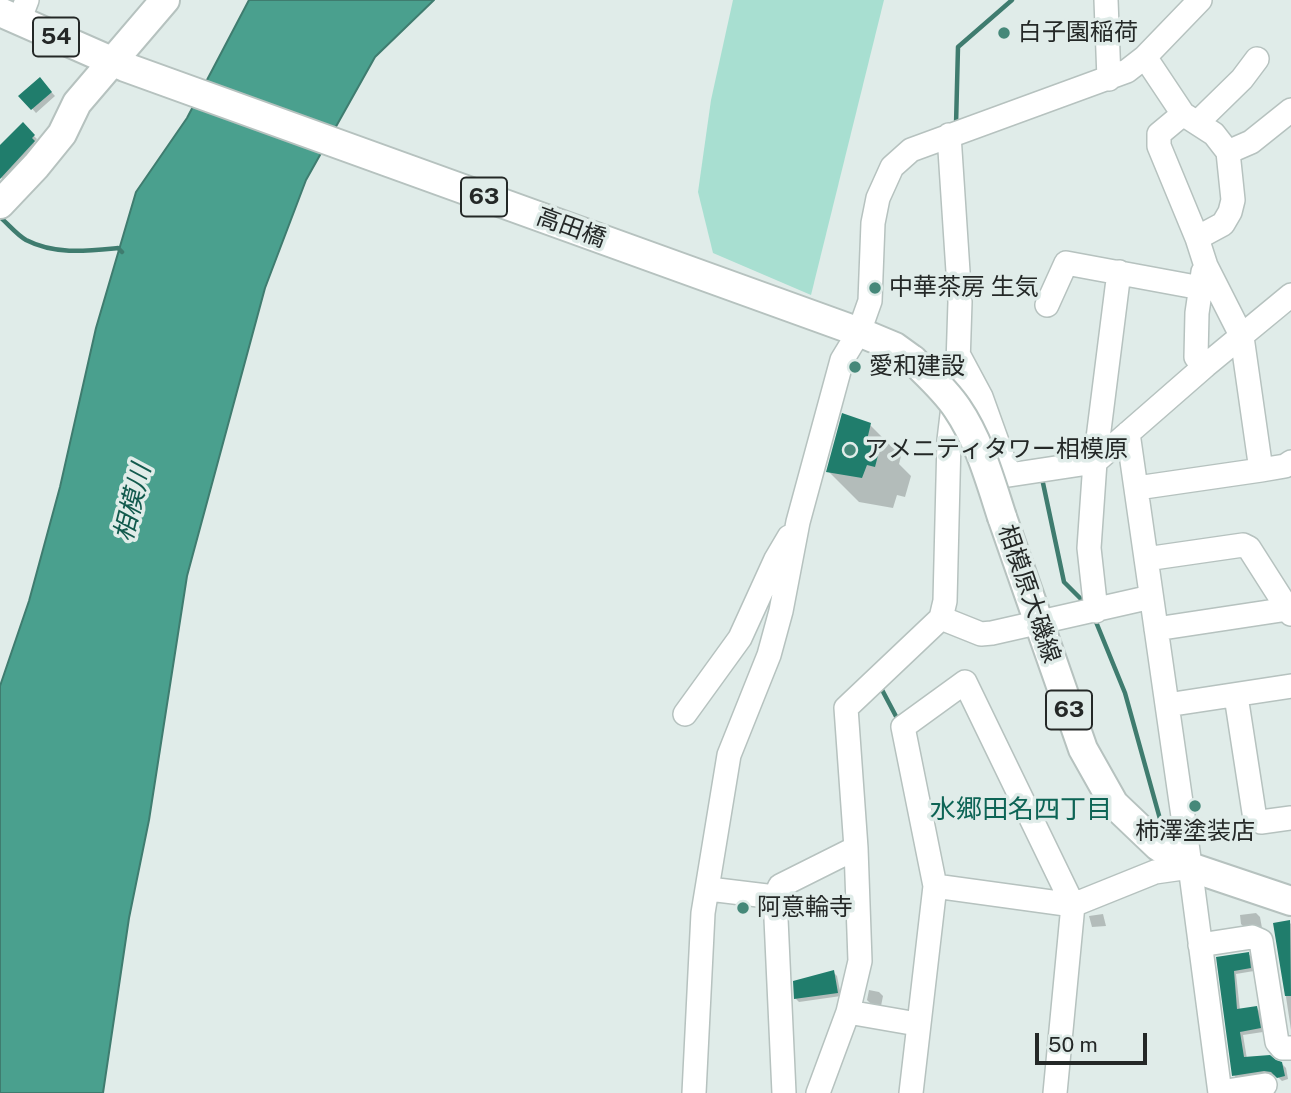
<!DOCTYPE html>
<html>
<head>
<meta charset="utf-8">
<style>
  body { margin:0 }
  #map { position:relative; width:1291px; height:1093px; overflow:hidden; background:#e0ece9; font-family:"Public Sans",sans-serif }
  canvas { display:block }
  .scale { position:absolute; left:1035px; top:1033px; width:112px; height:32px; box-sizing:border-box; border:4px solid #242827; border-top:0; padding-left:9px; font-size:21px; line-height:24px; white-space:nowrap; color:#242827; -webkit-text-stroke:5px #e0ece9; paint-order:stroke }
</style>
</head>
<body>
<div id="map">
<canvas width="1291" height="1093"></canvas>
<div class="scale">50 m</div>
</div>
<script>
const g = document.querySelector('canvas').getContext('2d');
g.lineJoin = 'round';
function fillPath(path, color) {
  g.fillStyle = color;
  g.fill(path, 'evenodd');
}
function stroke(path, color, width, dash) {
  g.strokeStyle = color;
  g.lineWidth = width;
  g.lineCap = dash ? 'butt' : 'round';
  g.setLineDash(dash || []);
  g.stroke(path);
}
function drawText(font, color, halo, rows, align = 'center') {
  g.font = font + ' "Public Sans","Noto Sans JP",sans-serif';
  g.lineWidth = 7;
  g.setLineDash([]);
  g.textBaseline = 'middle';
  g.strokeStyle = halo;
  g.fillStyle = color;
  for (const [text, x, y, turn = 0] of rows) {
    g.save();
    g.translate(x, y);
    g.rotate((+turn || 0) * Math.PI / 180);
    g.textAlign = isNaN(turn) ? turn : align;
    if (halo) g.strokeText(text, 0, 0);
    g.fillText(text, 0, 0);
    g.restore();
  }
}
const green = new Path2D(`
  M733 0H884L811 295 713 253 698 192 711 100Z`);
const water = new Path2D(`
  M249 0H434L375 57 306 180 265 288 187 576 149 820 129 918 103 1093H0V686L29 601 60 487 96 328 136 192 187 118Z`);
const shadow = new Path2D(`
  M40 80 55 96 36 113 21 96Z
  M23 125 37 139 34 143 37 146 5 181 0 177V148Z
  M870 425 901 456 899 464 911 476 905 497 897 495 893 508 859 502 828 471Z
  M1256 913 1260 917 1262 928H1245L1241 924 1240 915Z
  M1103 914 1106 926 1092 927 1089 916Z
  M1289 922 1291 924V1030L1275 924Z
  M1248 954 1252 957 1254 971 1236 974 1240 1010 1257 1008 1260 1012 1263 1032 1243 1035 1247 1059 1282 1064 1286 1068 1288 1079 1282 1081 1276 1075 1268 1074 1237 1079 1234 1075 1218 958Z
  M833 972 837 976 841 996 799 1002 795 998Z
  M869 990 879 992 883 996 881 1006 871 1004 867 1000Z`);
const stream = new Path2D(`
  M956 125 958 47 1012 0
  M1 218C9 225 17 235 26 240 55 255 87 251 118 248L122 252
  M1043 483 1064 582 1086 604
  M1094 617 1125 693 1160 819
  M880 686 899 722`);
const building = new Path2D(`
  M40 77 52 92 31 110 18 96Z
  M23 122 35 135 32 138 35 141 0 179V145Z
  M842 413 871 423 867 440 881 444 875 467 867 465 862 478 826 472Z
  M1290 920 1291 996H1285L1273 923Z
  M1249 952 1251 968 1234 971 1237 1009 1257 1006 1261 1028 1240 1032 1244 1057 1270 1055 1276 1060 1282 1062 1285 1076 1277 1078 1271 1072 1264 1071 1232 1076 1216 957Z
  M834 970 838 993 794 999 793 981Z`);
const minor = new Path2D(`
  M1106 0 1109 79
  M19 21 27 0
  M1145 57 1183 114 1214 134 1228 152 1233 200 1230 212 1223 224 1197 238
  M1183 114 1159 134V146L1197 238 1206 266 1242 337 1261 470
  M1198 122 1242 79 1257 59
  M1228 152 1251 142 1291 110
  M1203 272 1197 313 1196 357 1205 366
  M1047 305 1066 263 1201 288
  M958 354 981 397 1009 475 1095 462 1205 366 1291 295
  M1128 433 1188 851 1220 1093
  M1137 488 1261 470 1285 466 1291 462
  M1146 559 1243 545 1249 548 1291 614
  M1096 611 1089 548 1095 462 1119 272
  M941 618 981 634 992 633 1151 597
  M1156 629 1288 609
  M1236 696 1255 819 1261 822 1291 818
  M1167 705 1291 686
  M685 714 740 638 776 559 789 537
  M935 886 903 727 965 682 1073 905 1055 1093
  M709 889 775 897
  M1200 945 1252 937 1261 941 1277 1042 1282 1048H1291
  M848 1012 860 961 856 848 846 708 941 618 945 601 949 440 958 364 960 302 949 135
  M1220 1092 1265 1085
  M694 1093 703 913 729 755 769 655 781 611 798 522 842 360 859 332 870 301 873 223 878 198 892 167 911 150 1127 71 1145 57 1200 0
  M784 1093 775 897 780 886 856 848
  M818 1093 848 1012 917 1024
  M911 1093 935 886 1073 905 1155 872 1190 867`);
const major = new Path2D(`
  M0 12 125 67 859 332 895 347 913 360
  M0 204 36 166 62 134 77 103 165 0
  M1002 517 1083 749 1114 804 1158 846 1190 867 1291 901`);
const majorBridge = new Path2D(`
  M913 360C928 375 945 390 957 408 979 440 990 480 1002 517`);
const markers = [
  [1004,33,7,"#458879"],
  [875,288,7,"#458879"],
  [855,367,7,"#458879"],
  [850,450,7,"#458879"],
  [1195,806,7,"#458879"],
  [743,908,7,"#458879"]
];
const shields = [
  [56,37,46],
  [484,197,46],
  [1069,710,46]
];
const shieldNames = [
  ["54",56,37],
  ["63",484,197],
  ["63",1069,710]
];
const poiNames = [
  ["白子園稲荷",1018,33],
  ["中華茶房 生気",889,288],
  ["愛和建設",869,367],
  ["アメニティタワー相模原",864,450],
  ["柿澤塗装店",1195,832,"center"],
  ["阿意輪寺",757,908]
];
const streetNames = [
  ["高田橋",571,228,20],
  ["相模原大磯線",1029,594,71]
];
const waterNames = [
  ["相模川",133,503,-76]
];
const neighbourhoodNames = [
  ["水郷田名四丁目",1021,810]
];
fillPath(green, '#a8dfd1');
fillPath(water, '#4aa08e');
stroke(water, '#3f7c6f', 2);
fillPath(shadow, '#0003');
stroke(stream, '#3f7c6f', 4.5);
fillPath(building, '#207d6c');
stroke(minor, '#b6c2bf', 26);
stroke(major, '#b6c2bf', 32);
stroke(minor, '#fff', 23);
stroke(major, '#fff', 28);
stroke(majorBridge, '#b6c2bf', 32, []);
stroke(majorBridge, '#fff', 28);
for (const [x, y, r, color] of markers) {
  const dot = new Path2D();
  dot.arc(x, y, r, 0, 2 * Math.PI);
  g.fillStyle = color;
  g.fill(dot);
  stroke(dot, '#e0ece9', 2.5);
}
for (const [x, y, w] of shields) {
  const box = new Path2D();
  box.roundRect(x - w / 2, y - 19.5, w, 39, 5);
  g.fillStyle = '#e0ece9';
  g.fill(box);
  stroke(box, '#242827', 2);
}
drawText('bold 23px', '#242827', null, shieldNames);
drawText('24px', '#242827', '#e0ece9', poiNames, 'left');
drawText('24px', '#242827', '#e0ece9', streetNames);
drawText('italic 26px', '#125a4d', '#e0ece9', waterNames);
drawText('26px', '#0d6455', '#e0ece9', neighbourhoodNames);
</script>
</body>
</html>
